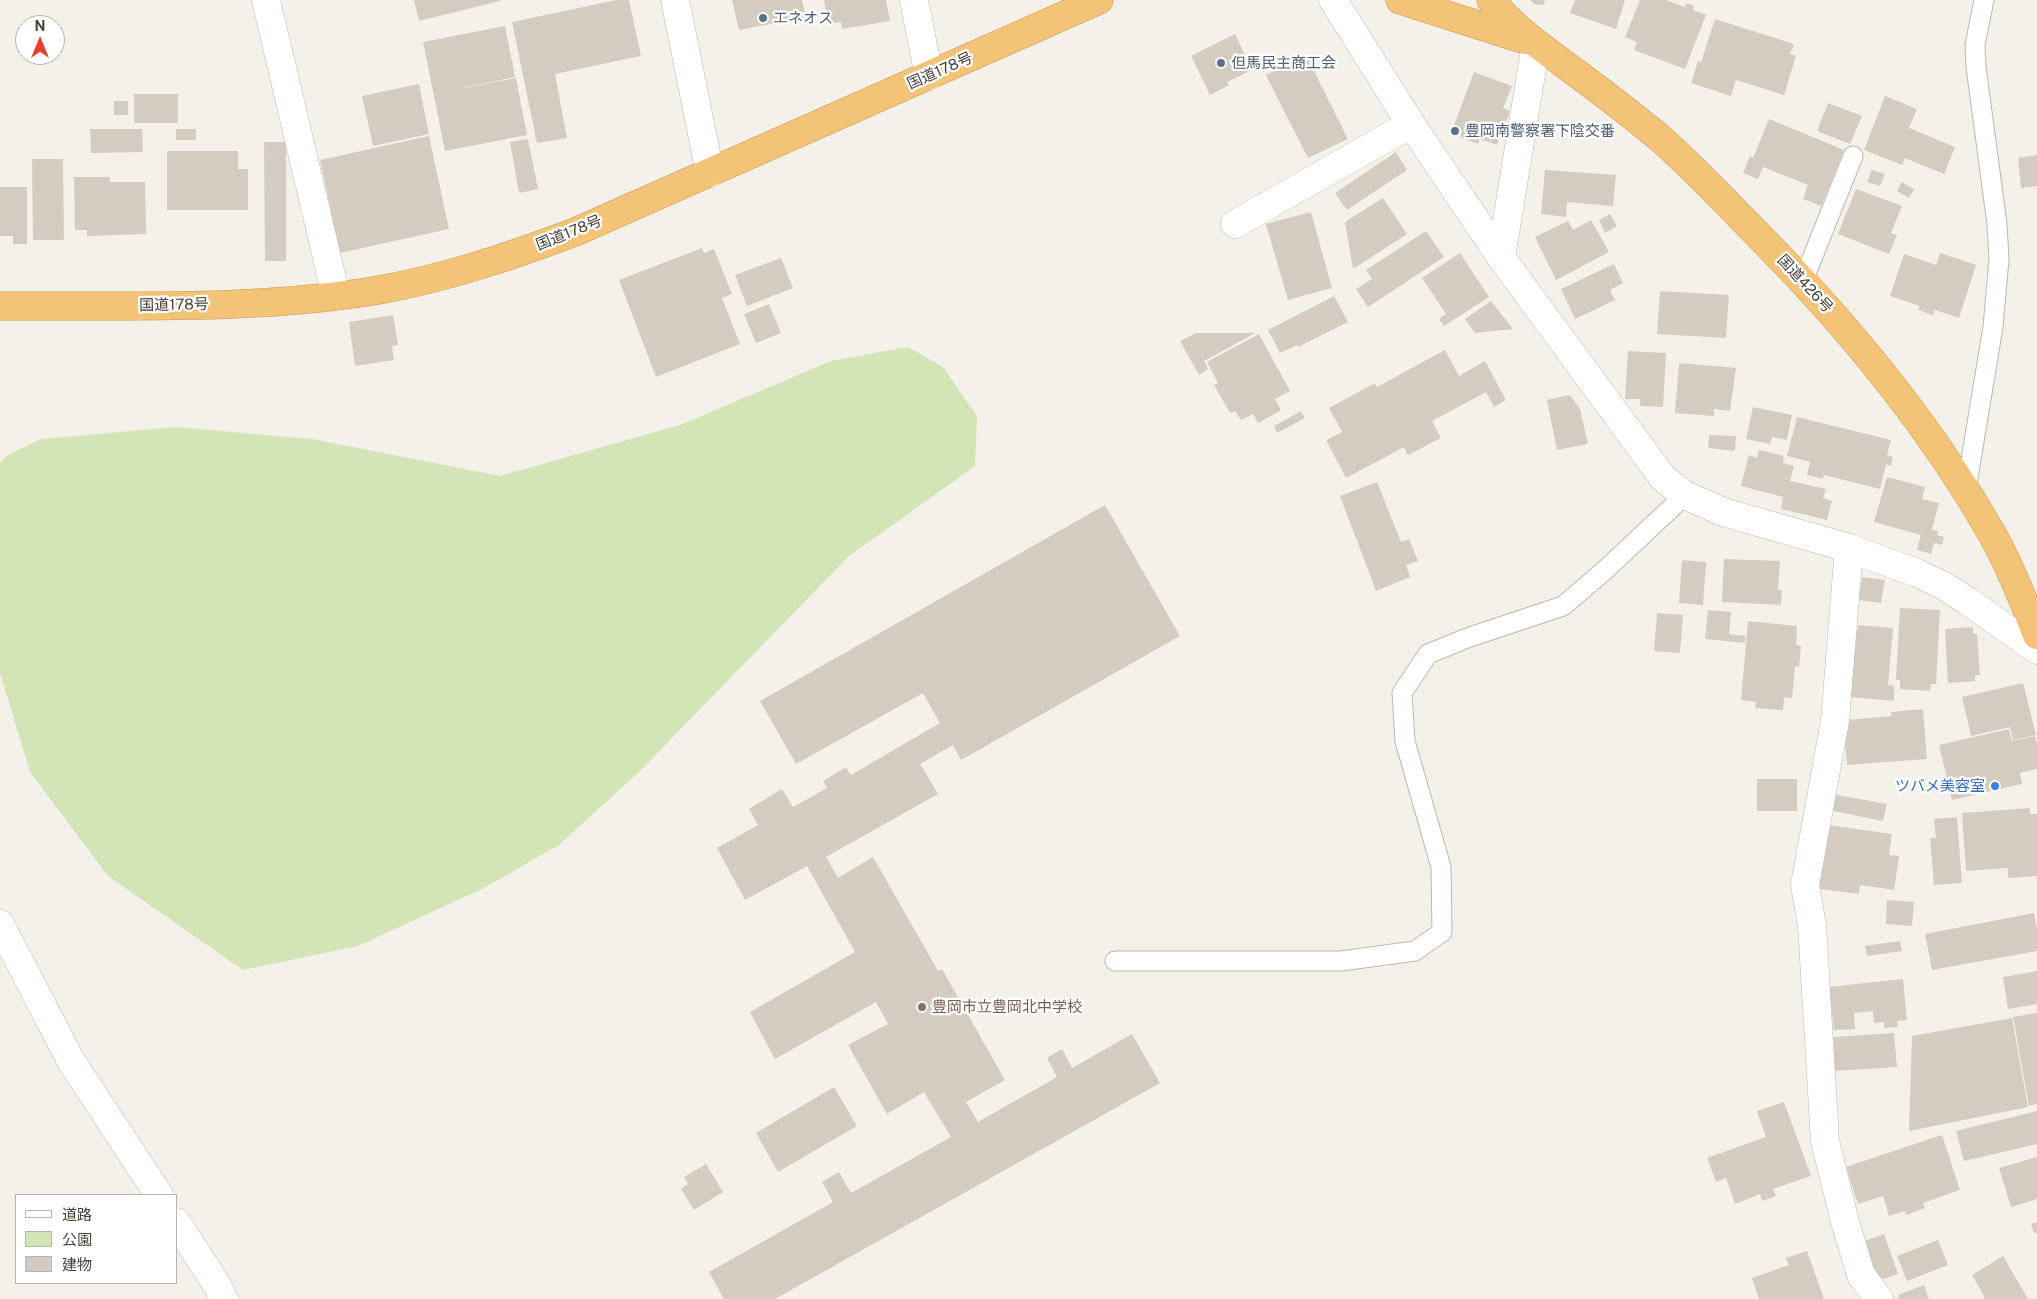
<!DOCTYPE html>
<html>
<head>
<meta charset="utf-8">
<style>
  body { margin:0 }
  #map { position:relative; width:2037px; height:1299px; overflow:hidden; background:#f4f1eb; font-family:"Public Sans","Noto Sans JP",sans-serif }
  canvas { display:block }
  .legend { position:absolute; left:15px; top:1194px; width:162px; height:90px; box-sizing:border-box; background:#fff; border:1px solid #b6b3b0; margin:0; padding:6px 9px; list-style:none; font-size:15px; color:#484139 }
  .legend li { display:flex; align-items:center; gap:10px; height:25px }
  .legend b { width:25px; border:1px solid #b6b3b0 }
  .north { position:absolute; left:15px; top:15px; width:50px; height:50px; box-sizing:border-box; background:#fff; border:1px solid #b6b3b0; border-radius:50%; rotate:0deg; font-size:14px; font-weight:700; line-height:20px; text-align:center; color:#484139 }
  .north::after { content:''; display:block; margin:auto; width:18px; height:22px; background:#e93e2c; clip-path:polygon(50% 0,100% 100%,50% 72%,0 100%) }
</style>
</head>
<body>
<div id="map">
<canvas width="2037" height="1299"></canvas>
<ul class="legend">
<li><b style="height:6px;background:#fff"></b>道路</li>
<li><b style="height:14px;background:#d3e5b7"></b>公園</li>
<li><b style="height:14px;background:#d5ccc1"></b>建物</li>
</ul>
<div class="north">N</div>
</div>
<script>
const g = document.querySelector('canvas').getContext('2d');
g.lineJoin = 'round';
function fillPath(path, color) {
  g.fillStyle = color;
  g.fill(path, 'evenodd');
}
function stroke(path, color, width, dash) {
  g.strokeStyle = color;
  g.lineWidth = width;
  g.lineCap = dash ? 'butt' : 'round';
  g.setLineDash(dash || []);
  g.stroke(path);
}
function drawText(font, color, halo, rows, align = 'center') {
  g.font = font + ' "Public Sans","Noto Sans JP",sans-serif';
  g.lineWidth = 4.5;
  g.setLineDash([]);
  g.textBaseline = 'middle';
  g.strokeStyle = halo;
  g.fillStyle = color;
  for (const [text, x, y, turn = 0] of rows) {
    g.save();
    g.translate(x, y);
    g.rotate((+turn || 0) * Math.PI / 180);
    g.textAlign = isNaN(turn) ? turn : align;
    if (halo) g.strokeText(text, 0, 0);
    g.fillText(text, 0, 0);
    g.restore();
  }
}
const green = new Path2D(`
  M908 347 943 367 977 416 975 466 848 557 640 771 559 845 484 888 358 946 243 970 108 876 30 772 0 673V463L6 456 41 439 176 427 312 439 500 476 680 425 831 361Z`);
const building = new Path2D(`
  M414 0H500V1L419 21Z
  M617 0H629L641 56 555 74 567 138 537 143 512 22Z
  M732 0H802L806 17 739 30Z
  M824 0H886L890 21 842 29 841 22 828 24Z
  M1530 0H1545L1544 5 1534 4Z
  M1575 0H1625L1616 29 1570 13Z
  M1640 0H1666L1685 7 1686 3 1694 6 1693 10 1706 15 1685 69 1634 50 1637 42 1625 37Z
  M1715 19 1794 44 1790 54 1796 56 1784 95 1736 80 1731 96 1691 83 1698 61 1701 62Z
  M505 26 515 77 452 90 516 78 527 135 445 151 423 42Z
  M1235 34 1252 70 1227 82 1229 85 1210 95 1191 56Z
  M1306 55 1348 139 1308 158 1266 75Z
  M1474 72 1512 86 1503 108 1510 111 1497 145 1480 139 1478 144 1460 137 1462 131 1453 128Z
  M419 84 429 134 373 146 362 96Z
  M134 94H178V123H134Z
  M1885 96 1917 109 1909 128 1955 147 1944 174 1905 158 1902 165 1864 150Z
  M114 101H128V115H114Z
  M1828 103 1862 116 1850 144 1817 131Z
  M1769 119 1844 150 1821 206 1803 199 1808 185 1763 167 1758 179 1743 173 1750 156 1753 158Z
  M90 129H142L143 152 91 153Z
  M176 129H196V140H176Z
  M429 136 449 229 340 253 320 160Z
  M528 139 538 189 519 193 510 142Z
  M264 142H286V261H265Z
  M167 151H238V169H248V210H167Z
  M1396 152 1407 170 1347 210 1335 193Z
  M2037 155V186L2021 188 2018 158Z
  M32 159H63L64 240H33Z
  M1545 170 1616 175 1613 206 1567 202 1566 217 1541 214Z
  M1872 170 1885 174 1880 186 1867 182Z
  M74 177H110V182H145L146 234 87 236V230H75Z
  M1902 182 1914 189 1909 198 1897 191Z
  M0 187H27V244H13V236H0Z
  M1856 189 1902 206 1891 233 1897 235 1889 254 1838 234Z
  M1383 198 1407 234 1353 269 1345 222Z
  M1311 212 1332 288 1288 300 1266 224Z
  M1610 214 1617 226 1605 233 1599 220Z
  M1591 220 1609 252 1556 280 1535 237 1568 221 1573 230Z
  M1426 231 1444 257 1368 307 1356 289 1372 279 1366 270Z
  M702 248 704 253 714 249 732 294 722 298 740 344 656 377 619 280Z
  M1460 253 1489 297 1444 326 1439 319 1446 314 1422 278Z
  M1940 253 1976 265 1959 318 1935 310 1933 315 1918 310 1920 306 1890 296 1904 254 1936 265Z
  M781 258 793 288 747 306 735 275Z
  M1614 264 1623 283 1610 290 1615 300 1575 319 1561 289Z
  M1660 291 1729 295 1726 338 1657 334Z
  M1334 296 1348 322 1298 347 1297 345 1280 353 1268 330Z
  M1491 301 1513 329 1475 333 1465 319Z
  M769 304 781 333 756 343 744 314Z
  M393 315 398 345 392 346 394 360 355 366 349 322Z
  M1196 333H1255L1204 361 1208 369 1199 375 1180 341Z
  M1259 334 1290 391 1275 399 1281 410 1258 423 1253 414 1241 420 1235 411 1230 413 1214 385 1218 383 1207 362Z
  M1445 350 1459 376 1485 361 1506 400 1494 407 1486 392 1432 421 1441 438 1408 455 1404 447 1346 478 1326 440 1342 432 1329 408 1375 383 1377 387Z
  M1628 351 1666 353 1663 407 1640 406V399H1625Z
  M1679 363 1736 368 1730 411 1714 409V416L1675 413Z
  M1570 395 1580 409 1588 444 1557 450 1547 400Z
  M1753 407 1792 415 1787 440 1772 437 1770 444 1746 439Z
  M1301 411 1305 418 1277 433 1274 426Z
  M1797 417 1891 440 1887 455 1893 457 1891 466 1886 464 1880 489 1824 475 1823 479 1807 475 1810 462 1787 456Z
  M1709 435 1736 436 1735 451 1708 448Z
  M1759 450 1784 456 1783 463 1794 466 1790 481 1826 489 1823 498 1832 501 1827 520 1781 509 1783 497 1741 486 1749 455 1757 458Z
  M1887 477 1925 487 1922 499 1939 503 1932 530 1938 531 1937 535 1944 537 1942 545 1934 543 1931 554 1917 550 1921 535 1874 522Z
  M1377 482 1401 542 1409 539 1418 561 1406 565 1410 577 1376 591 1340 496Z
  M1105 505 1180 636 961 760 953 745 920 764 938 794 826 857 838 878 873 857 938 971 942 969 1005 1080 966 1102 978 1122 1057 1077 1047 1058 1062 1049 1072 1068 1132 1034 1160 1083 775 1299H724L709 1272 833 1202 822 1182 839 1172 851 1193 951 1137 924 1092 887 1114 848 1045 888 1024 876 1002 775 1059 750 1012 855 952 807 866 745 900 717 848 758 825 749 809 782 789 793 807 827 788 823 781 846 767 851 775 940 723 923 693 796 764 760 701Z
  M1724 559 1780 561 1778 590H1782L1781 605 1722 602Z
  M1682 560 1706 562 1703 605 1679 603Z
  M1862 577 1885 580 1881 603 1859 600Z
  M1900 608 1940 610 1936 684H1931L1930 691 1900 689V680H1896Z
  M1708 610 1731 612 1729 634 1745 636V643L1705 639Z
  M1657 613 1683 615 1680 653 1654 651Z
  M1748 621 1797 626 1796 645 1801 646 1799 667 1795 666 1792 698 1784 697 1783 710 1755 708 1756 702 1741 700Z
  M1858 625 1893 628 1888 685 1894 686V701L1849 697 1852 630H1858Z
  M1973 627V634H1977L1980 675H1975V681L1948 683 1945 629Z
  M2023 683 2036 735 2013 740 2010 727 1971 736 1962 697Z
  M1923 709 1927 759 1847 765 1844 729H1848L1847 720 1892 716 1891 712Z
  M2009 729 2012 741 2035 736 2037 744V769L2020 773 2022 784 1952 800 1939 745Z
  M1757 779H1797V811H1757Z
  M1832 794 1887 804 1883 821 1829 810Z
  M2030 808V814H2037V876L2008 878V868L1966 871 1962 813Z
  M1957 817 1962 883 1934 885 1930 838H1936L1934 819Z
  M1828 825 1892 834 1889 855 1899 856 1894 890 1860 885 1859 894 1819 889Z
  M1887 900 1914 902 1912 926 1886 924Z
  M2034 913 2037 929V951L1932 970 1925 934Z
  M1900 941 1902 951 1867 956 1865 946Z
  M2037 971V1004L2008 1009 2003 977Z
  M1903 979 1907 1020 1897 1021 1898 1027 1884 1028V1022L1874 1023 1873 1011 1854 1013 1855 1029 1834 1030 1829 987Z
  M2037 1013V1104L2029 1106 2013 1017Z
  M2012 1018 2028 1107 1909 1131 1912 1036Z
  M1894 1033 1897 1067 1835 1071 1833 1037Z
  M834 1087 857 1126 778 1172 756 1133Z
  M1784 1102 1811 1176 1773 1189 1776 1196 1762 1201 1760 1194 1735 1204 1726 1178 1716 1182 1707 1158 1766 1137 1757 1111Z
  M2037 1111V1144L1964 1161 1956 1131Z
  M1942 1135 1960 1190 1923 1203 1925 1208 1906 1215 1905 1211 1889 1216 1883 1196 1858 1204 1846 1167Z
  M2037 1157V1199L2011 1207 1999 1168Z
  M706 1164 723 1192 694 1210 681 1189 688 1184 684 1177Z
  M2037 1222V1232L2034 1233 2031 1224Z
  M1884 1234 1898 1274 1878 1281 1864 1241Z
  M1938 1240 1948 1265 1907 1281 1897 1256Z
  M1807 1251 1824 1299H1759L1752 1278 1789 1265 1786 1258Z
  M2003 1256 2028 1299H1983L1985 1298 1972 1275Z
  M1924 1285 1929 1299H1899L1898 1295Z`);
const lane = new Path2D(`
  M1803 281 1853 156
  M1966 490 1993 327 1999 259 1997 224 1976 67 1975 45 1984 0
  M1115 961H1341L1415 951 1442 932 1441 867 1405 741 1402 693 1428 654 1467 638 1563 606 1603 572 1685 495`);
const street = new Path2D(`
  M266 0 336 296
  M675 0 710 173
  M914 0 929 76
  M1333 0 1411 124 1500 256 1663 478 1685 495 1723 512 1849 548 1917 573 1944 586 1969 602 2037 650
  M1235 224 1411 124
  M1501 257 1536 44
  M1849 548 1835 721 1805 885 1812 925 1825 1141 1845 1222 1861 1275 1879 1299
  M0 924 71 1061 159 1195
  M176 1222 217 1285 224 1299`);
const highway = new Path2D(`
  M1400 0 1525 40
  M1491 0C1514 29 1545 50 1575 72 1604 94 1634 116 1662 140 1697 171 1729 206 1762 239 1850 328 1930 425 1992 534 2010 566 2024 601 2037 635
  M0 306C126 305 254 311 379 290 446 278 511 256 575 232L1099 0`);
const markers = [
  [763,18,5,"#5c6f8a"],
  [1221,63,5,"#5c6f8a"],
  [1455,131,5,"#5c6f8a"],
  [1995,786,5,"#3f7fe0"],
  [922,1007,5,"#8d6e63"]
];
const serviceNames = [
  ["エネオス",773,18],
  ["但馬民主商工会",1231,63],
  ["豊岡南警察署下陰交番",1465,131]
];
const streetNames = [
  ["国道178号",940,71,-24],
  ["国道178号",569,233,-22],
  ["国道426号",1805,284,47],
  ["国道178号",174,305,-1]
];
const shopNames = [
  ["ツバメ美容室",1985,786]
];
const educationNames = [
  ["豊岡市立豊岡北中学校",932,1007]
];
fillPath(green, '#d3e5b7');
fillPath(building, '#d5ccc1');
stroke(lane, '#bfb8ae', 21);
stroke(street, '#bfb8ae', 29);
stroke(highway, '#d29747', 29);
stroke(lane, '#fff', 19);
stroke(street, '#fff', 28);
stroke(highway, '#f3c377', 28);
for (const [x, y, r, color] of markers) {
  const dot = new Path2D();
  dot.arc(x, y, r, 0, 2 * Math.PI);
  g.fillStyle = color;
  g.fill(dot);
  stroke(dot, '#fff', 2);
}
drawText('15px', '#4e5e75', '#fff', serviceNames, 'left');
drawText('15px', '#484139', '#fff', streetNames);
drawText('15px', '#366cbe', '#fff', shopNames, 'right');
drawText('15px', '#785e54', '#fff', educationNames, 'left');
</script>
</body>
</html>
